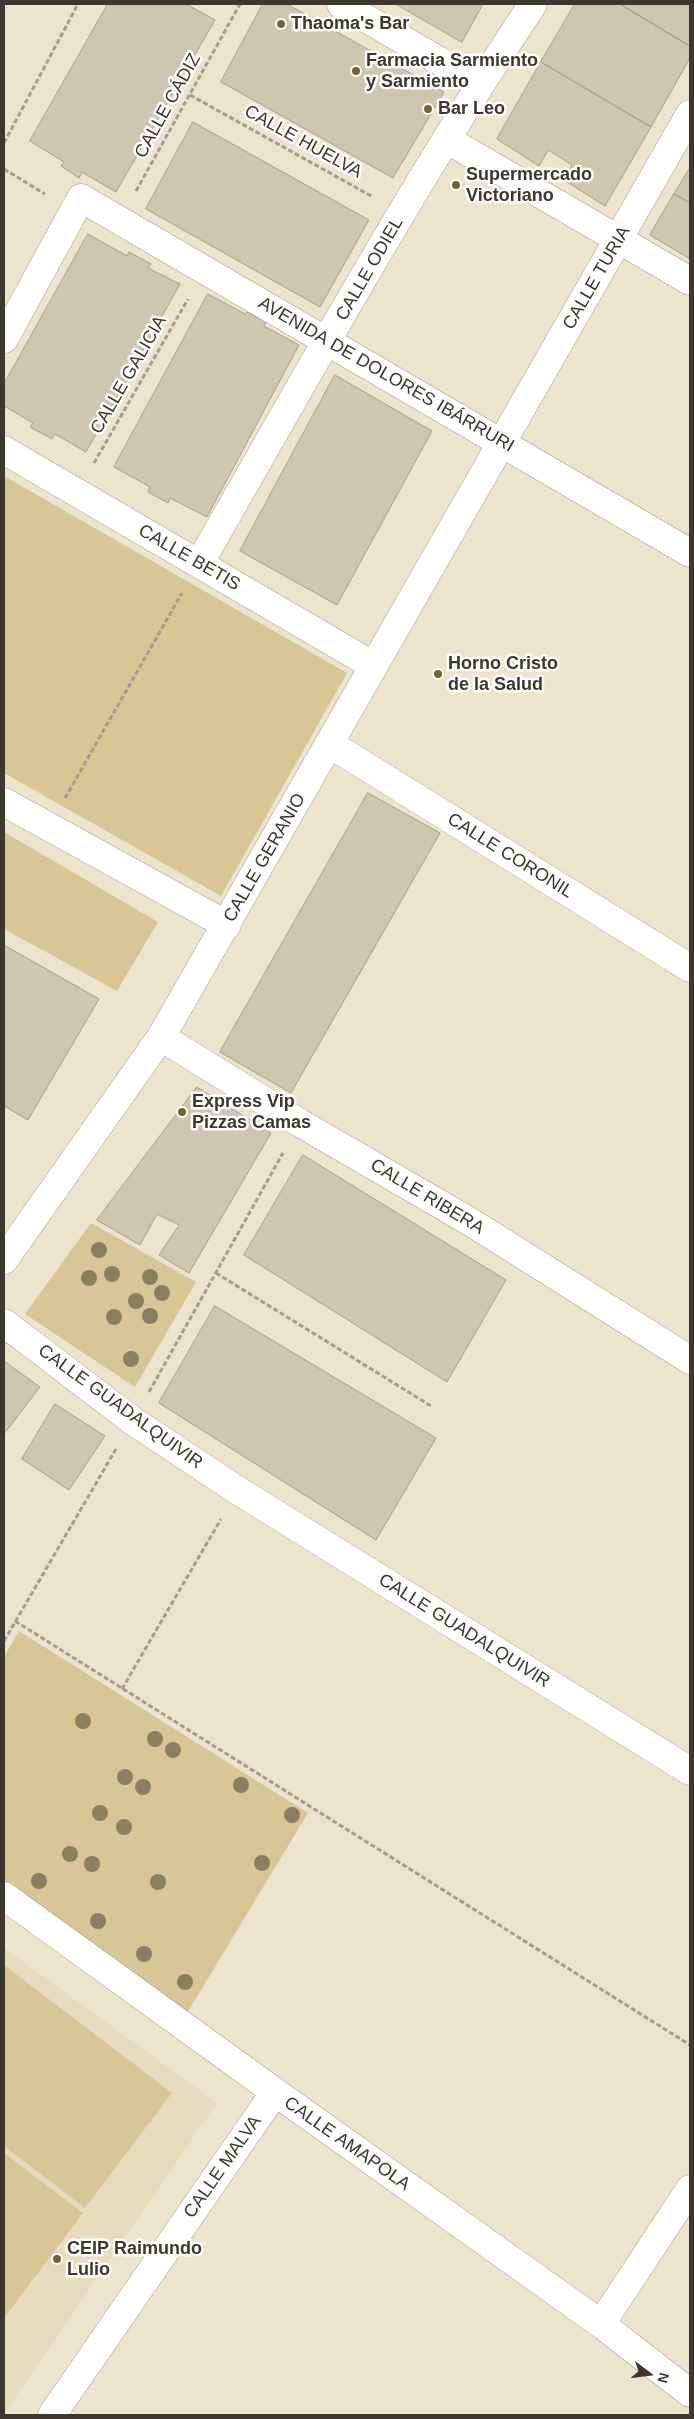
<!DOCTYPE html>
<html>
<head>
<meta charset="utf-8">
<style>
  body { margin:0 }
  #map { position:relative; width:694px; height:2419px; overflow:hidden; background:#ede4ce; font-family:Helvetica,sans-serif }
  canvas { display:block }
  .frame { position:absolute; inset:0; border:5px solid #3c382f; pointer-events:none }
  .north { position:absolute; left:624px; top:2349px; width:50px; height:50px; -webkit-text-stroke:4px #fff; paint-order:stroke; rotate:105deg; font-size:14px; font-weight:700; line-height:20px; text-align:center; color:#3c382f }
  .north::after { content:''; display:block; margin:auto; width:18px; height:22px; background:#3c382f; clip-path:polygon(50% 0,100% 100%,50% 72%,0 100%) }
</style>
</head>
<body>
<div id="map">
<canvas width="694" height="2419"></canvas>
<div class="frame"></div>
<div class="north">N</div>
</div>
<script>
const g = document.querySelector('canvas').getContext('2d');
g.lineJoin = 'round';
function fillPath(path, color) {
  g.fillStyle = color;
  g.fill(path, 'evenodd');
}
function stroke(path, color, width, dash) {
  g.strokeStyle = color;
  g.lineWidth = width;
  g.lineCap = dash ? 'butt' : 'round';
  g.setLineDash(dash || []);
  g.stroke(path);
}
function drawText(font, color, halo, rows, align = 'center') {
  g.font = font + ' Helvetica,sans-serif';
  g.lineWidth = 5;
  g.setLineDash([]);
  g.textBaseline = 'middle';
  g.strokeStyle = halo;
  g.fillStyle = color;
  for (const [text, x, y, turn = 0] of rows) {
    g.save();
    g.translate(x, y);
    g.rotate((+turn || 0) * Math.PI / 180);
    g.textAlign = isNaN(turn) ? turn : align;
    if (halo) g.strokeText(text, 0, 0);
    g.fillText(text, 0, 0);
    g.restore();
  }
}
const built = new Path2D(`
  M4 1948 217 2103 4 2414Z`);
const green = new Path2D(`
  M4 476 347 673 221 896 4 773Z
  M4 832 158 922 117 991 4 929Z
  M91 1223 196 1282 135 1387 25 1314Z
  M19 1631 308 1813 187 2013 4 1881V1657Z
  M4 1965 172 2093 85 2208 4 2146Z
  M4 2153 83 2213 4 2318Z`);
const building = new Path2D(`
  M108 4H186L215 20 116 192 82 172 79 178 61 166 64 162 30 141Z
  M263 4H287L444 92 393 178 221 82Z
  M396 4H483L462 42Z
  M575 4H620L690 46V58L651 127 541 62Z
  M620 4H690V46Z
  M541 62 651 127 605 206 564 180 572 165 548 150 539 166 497 139Z
  M193 122 369 220 320 307 146 209Z
  M690 168V203L674 194Z
  M674 194 690 203V259L650 235Z
  M88 234 127 256 129 252 151 264 148 268 180 284 86 452 55 434 52 439 30 427 33 423 4 406V384Z
  M208 294 245 314 247 312 266 322 264 326 299 345 207 517 170 498 168 503 148 492 150 487 114 467Z
  M335 375 432 431 337 605 240 551Z
  M368 793 440 833 291 1093 220 1052Z
  M4 945 99 999 28 1120 4 1106Z
  M197 1087 271 1133 189 1273 159 1255 179 1225 157 1214 140 1245 97 1220Z
  M303 1155 506 1280 447 1382 244 1255Z
  M215 1306 436 1438 376 1540 159 1403Z
  M4 1361 40 1387 4 1434Z
  M55 1404 105 1436 69 1490 22 1459Z`);
const path = new Path2D(`
  M190 95 373 197
  M4 143 78 4
  M4 169 45 194
  M136 191 240 4
  M94 463 188 299
  M65 798 182 593
  M216 1273 431 1406
  M149 1392 283 1153
  M15 1621 690 2045
  M4 1641 116 1449
  M122 1689 221 1519`);
const minor = new Path2D(`
  M341 4 479 84
  M446 139 690 281
  M4 339 81 198 690 553
  M4 450 374 666
  M199 564C307 376 412 185 533 4
  M330 744 690 968
  M4 802 227 925
  M161 1037 300 1123 469 1221 690 1360
  M4 1260 161 1037 690 114
  M4 1323 133 1421 237 1490 690 1771
  M4 1896 275 2092 601 2324 690 2393
  M601 2324 690 2189
  M52 2415 275 2092`);
const trees = [
  [99,1250],
  [112,1274],
  [150,1277],
  [89,1278],
  [162,1293],
  [136,1301],
  [150,1316],
  [114,1317],
  [131,1359],
  [83,1721],
  [155,1739],
  [173,1750],
  [125,1777],
  [241,1785],
  [143,1787],
  [100,1813],
  [292,1815],
  [124,1827],
  [70,1854],
  [262,1863],
  [92,1864],
  [39,1881],
  [158,1882],
  [98,1921],
  [144,1954],
  [185,1982]
];
const markers = [
  [281,24,5,"#766331"],
  [356,71,5,"#766331"],
  [428,109,5,"#766331"],
  [456,185,5,"#766331"],
  [438,674,5,"#766331"],
  [182,1112,5,"#766331"],
  [57,2259,5,"#766331"]
];
const poiNames = [
  ["Thaoma's Bar",291,24],
  ["Farmacia Sarmiento",366,61],
  ["y Sarmiento",366,82],
  ["Bar Leo",438,109],
  ["Supermercado",466,175],
  ["Victoriano",466,196],
  ["Horno Cristo",448,664],
  ["de la Salud",448,685],
  ["Express Vip",192,1102],
  ["Pizzas Camas",192,1123],
  ["CEIP Raimundo",67,2249],
  ["Lulio",67,2270]
];
const streetNames = [
  ["CALLE CÁDIZ",168,106,-61],
  ["CALLE HUELVA",303,142,29],
  ["CALLE ODIEL",370,269,-60],
  ["CALLE TURIA",597,278,-60],
  ["CALLE GALICIA",129,375,-60],
  ["AVENIDA DE DOLORES IBÁRRURI",386,375,30],
  ["CALLE BETIS",189,558,30],
  ["CALLE CORONIL",510,856,32],
  ["CALLE GERANIO",265,858,-60],
  ["CALLE RIBERA",427,1197,31],
  ["CALLE GUADALQUIVIR",120,1407,36],
  ["CALLE GUADALQUIVIR",464,1631,32],
  ["CALLE AMAPOLA",347,2144,35],
  ["CALLE MALVA",223,2167,-55]
];
fillPath(built, '#e8dcbe');
fillPath(green, '#d8c697');
fillPath(building, '#cfc6b0');
stroke(building, '#a89f8a', 1);
stroke(minor, '#aaa18c', 29);
stroke(path, '#a59e8e', 3, [5, 2.5]);
stroke(minor, '#fff', 28);
g.fillStyle = '#8a7f63';
for (const [x, y] of trees) {
  g.beginPath();
  g.arc(x, y, 8, 0, 2 * Math.PI);
  g.fill();
}
for (const [x, y, r, color] of markers) {
  const dot = new Path2D();
  dot.arc(x, y, r, 0, 2 * Math.PI);
  g.fillStyle = color;
  g.fill(dot);
  stroke(dot, '#fff', 2);
}
drawText('bold 18px', '#3c382f', '#fff', poiNames, 'left');
drawText('18px', '#3c382f', '#fff', streetNames);
</script>
</body>
</html>
